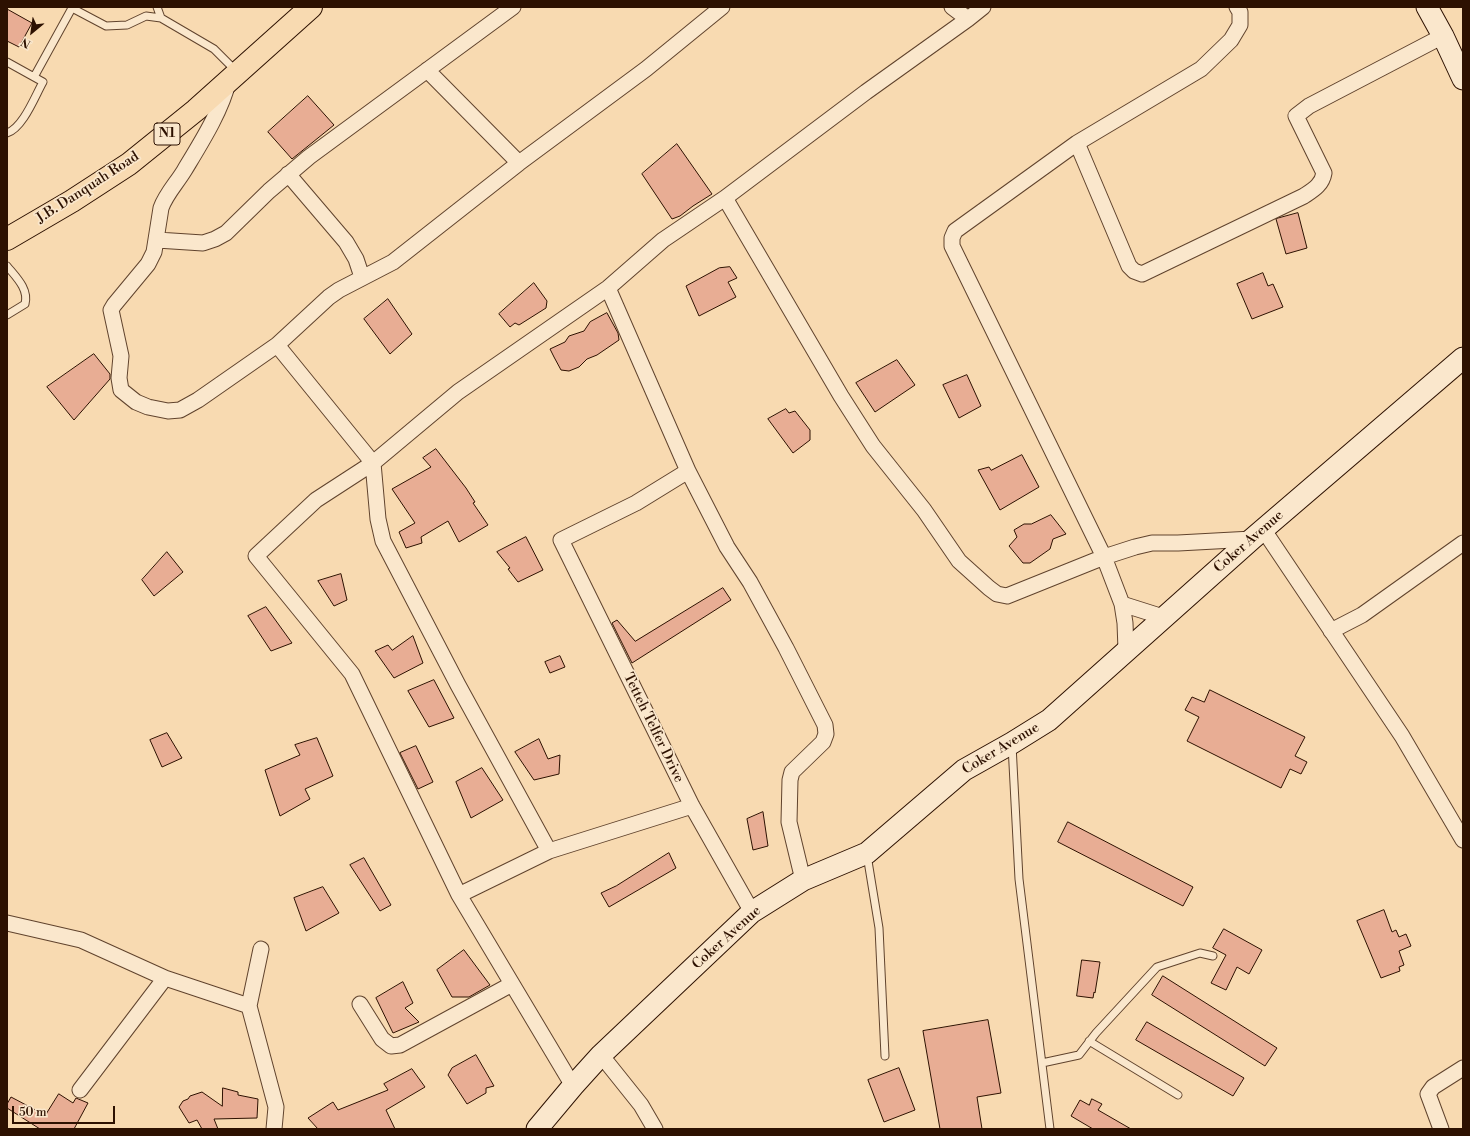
<!DOCTYPE html>
<html>
<head>
<meta charset="utf-8">
<style>
  body { margin:0 }
  #map { position:relative; width:1470px; height:1136px; overflow:hidden; background:#f8dab1; font-family:"Libre Bodoni",serif }
  canvas { display:block }
  .frame { position:absolute; inset:0; border:8px solid #2d1101; pointer-events:none }
  .north { position:absolute; left:12px; top:12px; width:40px; height:40px; -webkit-text-stroke:3px #fae7cc; paint-order:stroke; rotate:209deg; font-size:11px; font-weight:700; line-height:16px; text-align:center; color:#2d1101 }
  .north::after { content:''; display:block; margin:auto; width:14px; height:18px; background:#2d1101; clip-path:polygon(50% 0,100% 100%,50% 72%,0 100%) }
  .scale { position:absolute; left:12px; top:1106px; width:103px; height:18px; box-sizing:border-box; border:2px solid #2d1101; border-top:0; padding-left:5px; font-size:12px; line-height:14px; white-space:nowrap; color:#2d1101; -webkit-text-stroke:3px #fae7cc; paint-order:stroke }
</style>
</head>
<body>
<div id="map">
<canvas width="1470" height="1136"></canvas>
<div class="frame"></div>
<div class="north">N</div>
<div class="scale">50 m</div>
</div>
<script>
const g = document.querySelector('canvas').getContext('2d');
g.lineJoin = 'round';
function fillPath(path, color) {
  g.fillStyle = color;
  g.fill(path, 'evenodd');
}
function stroke(path, color, width, dash) {
  g.strokeStyle = color;
  g.lineWidth = width;
  g.lineCap = dash ? 'butt' : 'round';
  g.setLineDash(dash || []);
  g.stroke(path);
}
function drawText(font, color, halo, rows, align = 'center') {
  g.font = font + ' "Libre Bodoni",serif';
  g.lineWidth = 3.5;
  g.setLineDash([]);
  g.textBaseline = 'middle';
  g.strokeStyle = halo;
  g.fillStyle = color;
  for (const [text, x, y, turn = 0] of rows) {
    g.save();
    g.translate(x, y);
    g.rotate((+turn || 0) * Math.PI / 180);
    g.textAlign = isNaN(turn) ? turn : align;
    if (halo) g.strokeText(text, 0, 0);
    g.fillText(text, 0, 0);
    g.restore();
  }
}
const building = new Path2D(`
  M7 9 32 23 19 47 7 41Z
  M308 96 334 125 292 159 268 132Z
  M677 144 712 194 693 206 680 216 672 219 642 174Z
  M1298 213 1307 248 1286 254 1276 219Z
  M730 267 737 278 728 282 736 297 699 316 686 286 719 268Z
  M1263 273 1268 286 1273 284 1283 307 1252 319 1237 284Z
  M534 283 547 301 546 308 519 325 515 323 510 327 499 314Z
  M388 299 412 334 390 354 364 319Z
  M607 313 618 333 619 340 597 355 587 359 579 367 569 371 561 370 554 357 550 349 565 342 569 336 584 331 590 322Z
  M94 354 110 374V379L74 420 47 387Z
  M897 360 915 385 875 412 856 383Z
  M967 375 981 406 959 418 943 385Z
  M786 409 789 413 795 411 810 430V440L793 453 768 419Z
  M436 449 466 488 475 502 473 503 488 525 459 542 448 521 421 537 422 543 406 548 399 532 415 523 392 489 431 467 423 458Z
  M1022 455 1039 487 1000 510 978 470 989 467 991 470Z
  M1051 515 1066 534 1053 539 1050 549 1030 563H1023L1009 546 1017 537 1014 530 1024 524H1031Z
  M526 537 543 570 518 582 508 569 510 568 497 552Z
  M167 552 183 572 154 596 142 580Z
  M341 574 347 600 334 606 318 581Z
  M723 588 731 600 632 663 612 623 617 620 635 641Z
  M266 607 292 643 271 651 248 616Z
  M413 636 423 663 394 678 375 651 388 645 392 650Z
  M560 656 565 667 550 673 545 662Z
  M434 680 454 718 429 727 408 691Z
  M1210 690 1305 737 1295 756 1307 762 1301 774 1290 769 1281 788 1187 741 1199 717 1185 710 1192 697 1204 702Z
  M167 733 182 758 162 767 150 740Z
  M317 738 333 776 305 789 310 799 280 816 265 770 300 755 295 745Z
  M539 739 548 759 560 755 559 774 534 780 515 752Z
  M416 746 433 782 418 789 400 753Z
  M482 768 503 800 471 818 456 782Z
  M763 812 768 846 753 850 747 819Z
  M1068 822 1193 887 1183 906 1058 842Z
  M669 853 676 868 609 907 601 893 616 886Z
  M364 858 391 905 380 911 350 865Z
  M323 887 339 913 306 931 294 898Z
  M1384 910 1392 932 1396 930 1399 937 1406 934 1411 946 1399 951 1404 965 1399 967 1400 971 1381 978 1357 921Z
  M1224 929 1262 950 1249 974 1237 967 1226 990 1211 983 1226 955 1213 948Z
  M464 950 490 985 469 997H452L437 970Z
  M1082 960 1100 962 1095 993 1094 992 1093 998 1077 996Z
  M1163 976 1277 1048 1265 1066 1152 995Z
  M403 982 413 1003 405 1008 419 1022 393 1033 376 998Z
  M988 1020 1001 1093 977 1097 982 1129H940L923 1031Z
  M1147 1022 1244 1078 1233 1096 1136 1040Z
  M476 1055 494 1086 486 1088V1093L467 1104 448 1075 452 1068Z
  M899 1068 915 1110 884 1122 868 1080Z
  M412 1069 425 1087 386 1110 395 1129H318L308 1118 333 1102 338 1110 388 1090 384 1084Z
  M223 1088 238 1092V1095L258 1099 257 1118 214 1119 218 1129H202L197 1120 189 1123 179 1107 183 1101 188 1099 190 1096 202 1092 222 1106Z
  M59 1094 73 1103 76 1098 88 1103 74 1129H40L7 1108V1104L11 1097 45 1115Z
  M1092 1099 1102 1104 1098 1110 1131 1129H1093L1071 1116 1080 1100 1089 1105Z`);
const lane = new Path2D(`
  M157 7 161 18 214 49 236 71
  M7 62 34 77
  M7 133C23 128 35 96 43 82L34 77 72 8 106 26 127 25 146 16 161 18
  M7 266C16 277 29 289 25 304L7 315
  M1012 745 1019 879 1050 1129
  M867 855 879 928 885 1056
  M1089 1041 1178 1095
  M1042 1063 1079 1055 1096 1033 1157 967 1200 953 1213 956`);
const street = new Path2D(`
  M952 7 968 19
  M427 70 519 163
  M228 82C222 110 199 146 184 171 176 184 166 194 161 208L154 252 148 264 114 305 111 310 121 356 119 378 121 390 136 402 148 407 168 411 180 410 198 400 277 345 329 297 339 290 393 262 519 163 646 69 722 7
  M1077 143 1129 266 1134 271 1142 274 1304 196C1313 190 1322 185 1324 173L1296 116 1309 106 1443 36
  M288 174 346 242 356 259 362 277
  M725 198 841 396 873 446 924 510 959 561 989 588 997 594 1007 596 1104 557 1135 547 1152 543H1178L1252 539
  M157 240 203 243 215 239 226 233 269 191 309 157 513 7
  M608 288 688 471 636 503 561 540 692 806 752 912
  M277 345 373 463 378 519 383 541 458 685 549 851 692 806
  M688 471 727 547 750 582 786 648 825 725 826 734 823 742 792 772 790 780 789 822 803 880
  M1263 529 1402 736 1463 840
  M1122 604 1163 617
  M1331 631 1362 615 1463 543
  M1126 650 1125 623 1122 604 1104 557 952 246V238L955 231 1077 143 1201 69 1231 40 1240 25V12L1237 7
  M459 895 549 851
  M7 923 81 940 165 978
  M261 949 249 1006 276 1107 274 1129
  M360 1004 382 1039 391 1046 400 1045 512 984
  M601 1055 641 1105 655 1129
  M573 1086 459 895 352 674 256 556 316 500 373 463 458 392 608 288 663 240 725 198 866 92 968 19 983 7
  M80 1090 165 978 249 1006
  M1441 1129 1428 1094 1433 1087 1463 1068`);
const secondary = new Path2D(`
  M1427 7 1443 36 1463 79
  M537 1129 573 1086 601 1055 752 912 803 880 867 853 964 770 1012 743 1049 720 1252 539 1463 358`);
const highway = new Path2D(`
  M7 239 72 201 129 164 196 110 311 7`);
const shields = [
  [167,134,26]
];
const shieldNames = [
  ["N1",167,134]
];
const streetNames = [
  ["J.B. Danquah Road",88,188,-33],
  ["Coker Avenue",1249,542,-41],
  ["Tetteh Telfer Drive",653,728,64],
  ["Coker Avenue",1001,749,-31],
  ["Coker Avenue",727,938,-42]
];
fillPath(building, '#e8ad94');
stroke(building, '#2d1101', 1);
stroke(lane, '#60432d', 9);
stroke(street, '#60432d', 17);
stroke(secondary, '#2d1101', 23);
stroke(highway, '#2d1101', 24);
stroke(lane, '#fae7cc', 7);
stroke(street, '#fae7cc', 15);
stroke(secondary, '#fae7cc', 21);
stroke(highway, '#f8dab1', 22);
for (const [x, y, w] of shields) {
  const box = new Path2D();
  box.roundRect(x - w / 2, y - 11, w, 22, 3);
  g.fillStyle = '#fae7cc';
  g.fill(box);
  stroke(box, '#2d1101', 1);
}
drawText('bold 13px', '#2d1101', null, shieldNames);
drawText('14px', '#2d1101', '#fae7cc', streetNames);
</script>
</body>
</html>
